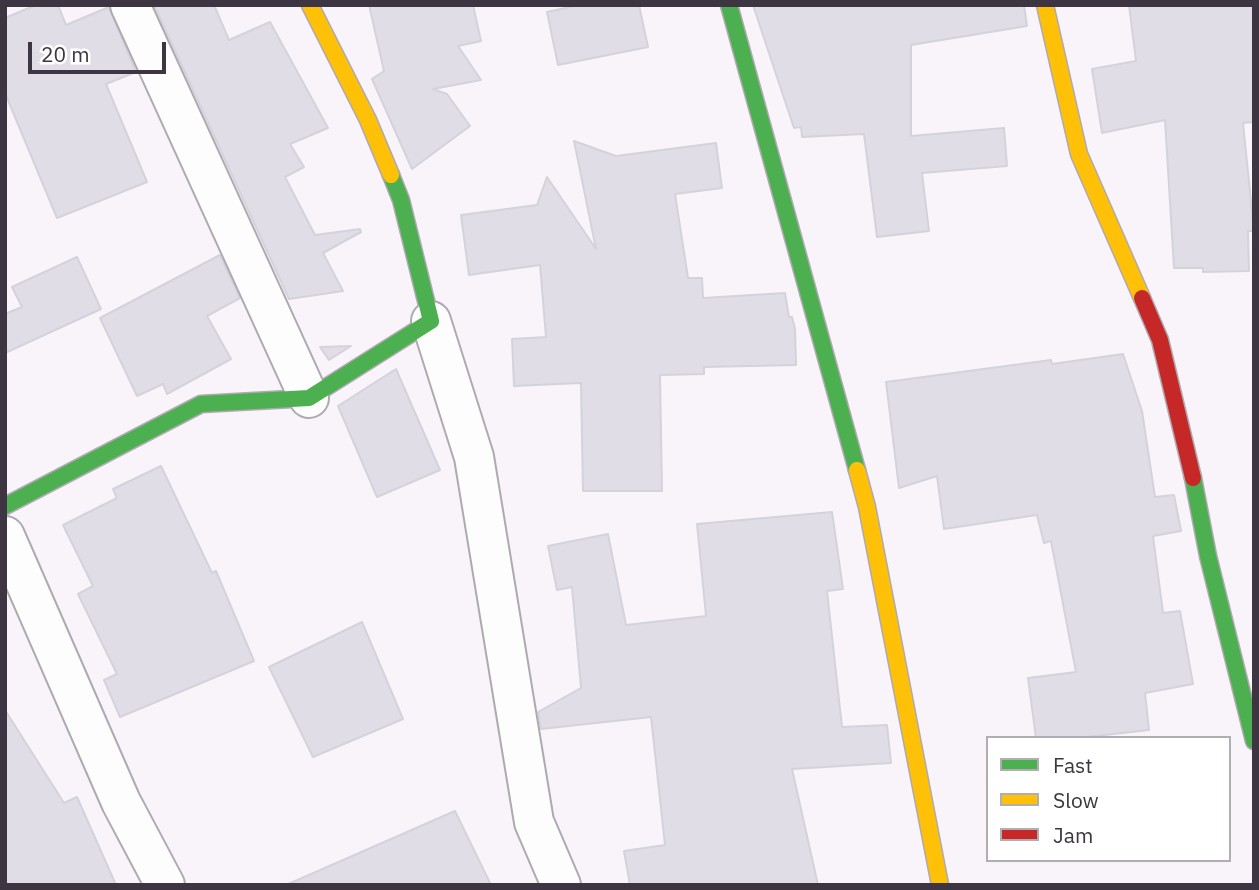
<!DOCTYPE html>
<html>
<head>
<meta charset="utf-8">
<style>
  body { margin:0 }
  #map { position:relative; width:1259px; height:890px; overflow:hidden; background:#f8f4fa; font-family:"IBM Plex Sans",sans-serif }
  canvas { display:block }
  .frame { position:absolute; inset:0; border:7px solid #3d3541; pointer-events:none }
  .legend { position:absolute; left:986px; top:736px; width:245px; height:126px; box-sizing:border-box; background:#fff; border:2px solid #b1aeb3; margin:0; padding:9px 12px; list-style:none; font-size:21px; color:#3d3541 }
  .legend li { display:flex; align-items:center; gap:14px; height:35px }
  .legend b { width:35px; border:2px solid #b1aeb3 }
  .scale { position:absolute; left:28px; top:42px; width:138px; height:32px; box-sizing:border-box; border:4px solid #3d3541; border-top:0; padding-left:9px; font-size:21px; line-height:24px; white-space:nowrap; color:#3d3541; -webkit-text-stroke:5px #fff; paint-order:stroke }
</style>
</head>
<body>
<div id="map">
<canvas width="1259" height="890"></canvas>
<div class="frame"></div>
<ul class="legend">
<li><b style="height:9px;background:#4caf50"></b>Fast</li>
<li><b style="height:9px;background:#ffc107"></b>Slow</li>
<li><b style="height:9px;background:#c62828"></b>Jam</li>
</ul>
<div class="scale">20 m</div>
</div>
<script>
const g = document.querySelector('canvas').getContext('2d');
g.lineJoin = 'round';
function fillPath(path, color) {
  g.fillStyle = color;
  g.fill(path, 'evenodd');
}
function stroke(path, color, width, dash) {
  g.strokeStyle = color;
  g.lineWidth = width;
  g.lineCap = dash ? 'butt' : 'round';
  g.setLineDash(dash || []);
  g.stroke(path);
}
const building = new Path2D(`
  M36 5H58L66 25 109 7 136 72 106 84 147 182 57 218 5 93V18Z
  M154 5H214L229 40 270 22 328 128 290 144 304 167 285 177 315 235 360 229 361 232 323 253 343 291 289 299Z
  M369 5H473L481 41 458 46 481 80 433 89 447 94 470 126 412 169 372 79 384 71Z
  M579 5H639L648 47 558 65 547 12Z
  M753 5H1024L1027 26 911 45V136L1004 128 1007 166 922 173 929 231 877 237 864 134 802 137 801 127 794 128Z
  M1129 5H1254V122L1243 123 1254 231H1248L1249 271 1203 272V268H1174L1165 120 1102 133 1092 69 1136 61Z
  M574 141 616 156 716 143 722 188 675 194 688 278H702L703 298 785 293 789 317H792L795 329 796 365 704 367V374L660 375 662 491H583L581 383 514 386 512 339 546 337 540 265 469 275 461 215 537 205 547 177 596 249Z
  M220 255 240 298 207 316 231 359 167 394 163 384 137 396 100 318Z
  M77 257 101 309 5 353V314L22 307 12 287Z
  M351 346 329 360 320 347Z
  M1123 354 1142 411 1155 497 1174 495 1181 531 1153 536 1163 613 1180 611 1193 684 1145 693 1149 730 1078 738H1036L1028 678 1076 672 1051 541 1044 543 1037 515 944 529 937 476 899 488 886 382 1051 360 1052 364Z
  M396 369 440 470 377 497 338 406Z
  M161 466 212 573 216 571 254 661 120 717 104 680 117 674 78 594 93 586 63 525 117 498 113 489Z
  M832 512 843 589 827 591 842 727 887 725 891 763 792 769 818 885H630L624 851 665 845 651 717 541 729 538 712 581 688 572 587 557 590 548 546 608 534 626 625 706 616 697 524Z
  M362 622 403 719 313 757 269 667Z
  M5 710 64 803 77 797 116 885H5Z
  M455 811 491 885H286Z`);
const street = new Path2D(`
  M130 5 309 398
  M431 321 474 457 534 822 561 885
  M5 536 121 802 165 885`);
const fast = new Path2D(`
  M729 5 857 470
  M1193 478 1208 556 1254 741
  M5 506 201 404 309 398 431 321 401 200 391 175`);
const slow = new Path2D(`
  M310 5 368 120 391 175
  M1045 5 1079 154 1142 298
  M857 470 867 507 940 885`);
const jam = new Path2D(`
  M1142 298 1160 340 1193 478`);
fillPath(building, '#e1dde7');
stroke(building, '#d4d2db', 2);
stroke(street, '#afaab1', 42);
stroke(fast, '#afaab1', 19);
stroke(slow, '#afaab1', 19);
stroke(jam, '#afaab1', 19);
stroke(street, '#fefdfe', 38);
stroke(fast, '#4caf50', 16);
stroke(slow, '#ffc107', 16);
stroke(jam, '#c62828', 16);
</script>
</body>
</html>
